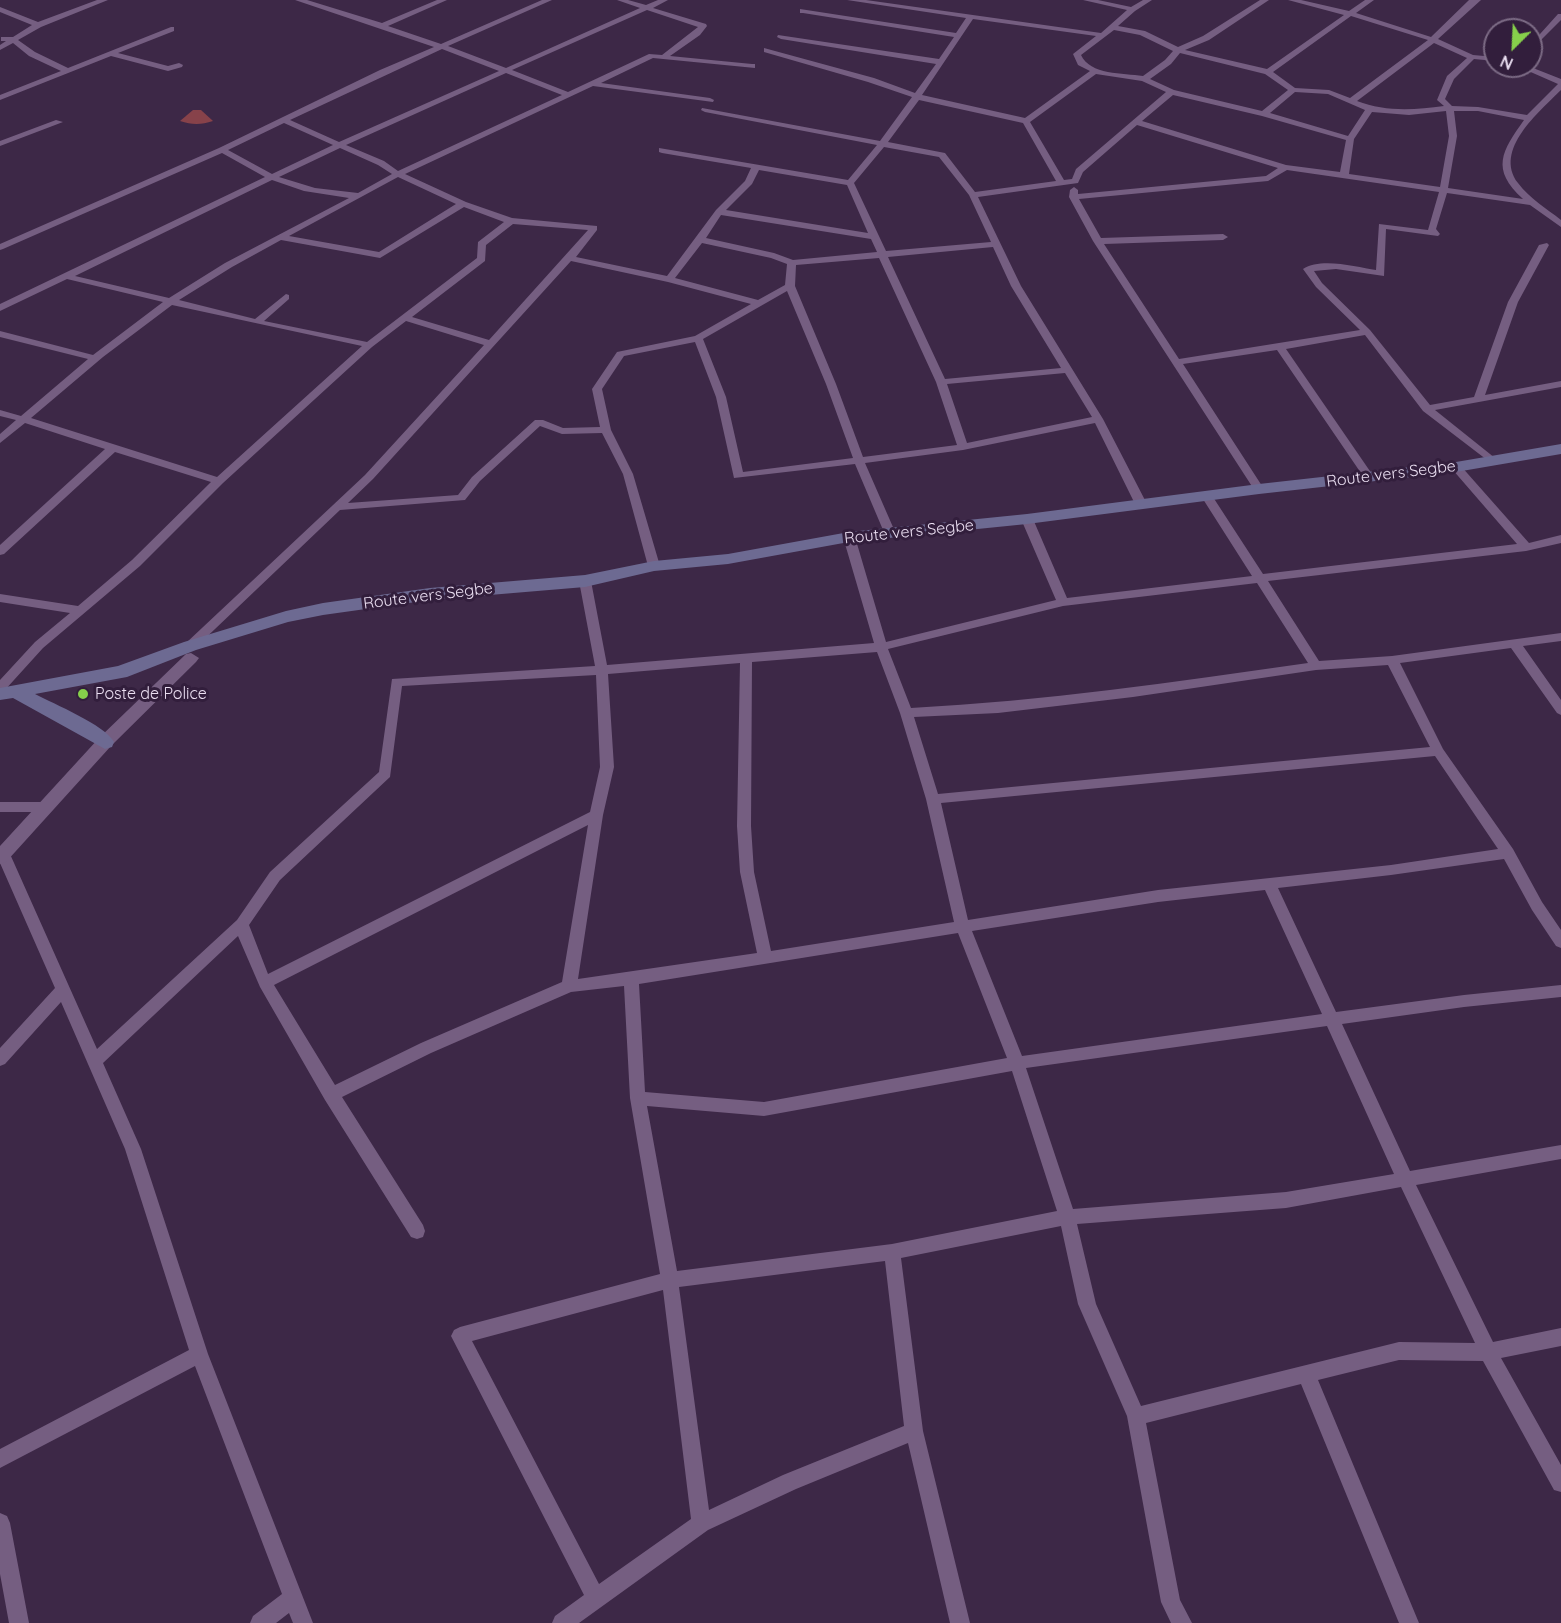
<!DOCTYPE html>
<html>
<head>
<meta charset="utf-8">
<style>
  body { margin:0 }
  #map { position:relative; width:1561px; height:1623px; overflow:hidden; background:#3d2847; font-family:Quicksand,sans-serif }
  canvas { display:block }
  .north { position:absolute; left:1483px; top:18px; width:60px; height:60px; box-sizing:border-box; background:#321e3c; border:2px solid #7c6b85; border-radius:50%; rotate:204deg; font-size:16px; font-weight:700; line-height:24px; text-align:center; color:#ebdff2 }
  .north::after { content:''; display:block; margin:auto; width:21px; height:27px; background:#86cf4b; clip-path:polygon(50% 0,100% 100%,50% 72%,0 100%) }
</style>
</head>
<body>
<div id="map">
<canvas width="1561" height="1623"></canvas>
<div class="north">N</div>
</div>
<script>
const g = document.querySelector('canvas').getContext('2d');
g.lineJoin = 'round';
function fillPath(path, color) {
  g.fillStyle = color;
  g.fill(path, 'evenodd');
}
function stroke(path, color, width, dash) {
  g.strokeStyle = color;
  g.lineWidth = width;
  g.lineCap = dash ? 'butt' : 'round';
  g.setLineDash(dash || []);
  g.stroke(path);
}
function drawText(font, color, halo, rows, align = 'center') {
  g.font = font + ' Quicksand,sans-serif';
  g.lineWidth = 6;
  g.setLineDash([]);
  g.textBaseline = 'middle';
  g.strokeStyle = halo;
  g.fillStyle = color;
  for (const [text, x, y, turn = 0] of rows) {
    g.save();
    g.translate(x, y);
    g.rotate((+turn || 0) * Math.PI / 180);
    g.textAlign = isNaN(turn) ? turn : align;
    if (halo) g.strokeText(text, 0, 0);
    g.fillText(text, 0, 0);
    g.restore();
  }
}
const green = new Path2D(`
  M193 110H201L213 121C201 125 192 125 180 121Z`);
const minor = new Path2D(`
  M97 0H108L41 27 18 40 35 52 68 68 171 27H174V31L118 53 168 66 179 63 183 65 182 67 168 71 111 56 0 100V95L61 71 29 56 13 43 0 50V45L6 41H1V37H13L32 25 0 12V7L38 22Z
  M295 0H307L382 23 437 0H447L388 26 441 44 542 0H552L448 46 506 68 640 8 617 0H628L646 5 658 0H668L653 8 706 24 707 26 700 35 670 56 752 64H755V68L653 58 601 83 710 98 714 100 713 102 593 86 405 174 466 202 512 218 597 226V230L576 257 667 276 716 210 745 181 751 168 662 153 659 152V148L848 180 877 145 705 112 701 110 702 108 880 141 912 97 868 82 764 52V48L874 78 915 93 936 64 781 39 777 37 778 35 939 59 954 37 803 13H800V9L956 33 966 18 847 0H866L1101 33 1127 10 1083 0H1098L1131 7 1143 0H1152L1135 11 1118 26 1145 31 1178 47 1203 36 1260 0H1269L1209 40 1185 50 1267 69 1344 15 1288 0H1301L1349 11 1365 0H1374L1356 13 1431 37 1469 0H1481L1438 39 1473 55 1495 57V61L1474 59 1454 79 1445 99 1452 106 1478 107 1527 115 1558 84 1517 66H1528L1561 79V90C1539 112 1493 150 1518 183 1530 199 1546 208 1561 220V227L1530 205 1447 193 1436 229 1440 234 1438 236 1386 229 1384 276 1336 269 1314 271 1322 283 1370 330 1430 405 1474 397 1508 302 1539 245 1547 243 1549 245 1518 302 1485 395 1561 381V387L1435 410 1495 458 1496 460 1491 463 1423 411 1365 335 1286 349 1374 477 1369 480 1365 479 1277 350 1183 364 1264 489 1259 492 1255 491 1093 241 1069 197 1070 190 1074 187 1078 190V194L1266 176 1278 168 1137 125 1083 172 1078 183 978 197 1021 286 1103 419 1147 504 1145 506H1137L1135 504 1095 423 963 450 865 463 896 534 890 538 886 537 855 464 734 478 716 397 695 342 624 356 602 389 611 430 633 474 660 566 658 569H650L648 566 623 474 602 433 562 434 540 426 480 481 465 500 340 510 194 649H186L184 646 186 643 365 475 484 345 406 321 372 347 223 483 140 566 43 648 4 691 0 692V680L35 642 70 613 0 602V594L78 606 132 560 211 482 115 452 4 554 0 555V545L105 449 25 423 0 443V434L16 420 0 416V410L21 416 88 359 0 337V331L93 355 163 302 67 279 0 311V304L265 177 222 153 3 249 0 250V244L219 148 380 70 434 47ZM647 10 698 27 662 55 649 54 568 92 512 70ZM1351 16 1428 40 1350 98 1329 90 1295 88 1273 72ZM973 19 1096 36 1073 54 1078 65 1090 71 1025 118 922 95ZM1114 30 1140 35 1173 51 1165 60 1143 76C1123 73 1090 75 1081 55ZM1434 43 1467 58 1447 76 1437 100 1444 106C1414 110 1385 112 1357 101ZM442 49 499 71 339 142 290 120ZM1180 53 1265 74 1288 90 1262 111 1174 90 1150 79 1171 64ZM506 73 562 95 398 171 384 161 346 145ZM1096 74 1142 81 1166 92 1076 169 1072 179 1064 180 1030 122ZM1295 92 1328 94 1365 110 1348 136 1270 113ZM1173 95 1262 116 1346 140 1340 172 1286 165 1142 121ZM919 100 1023 123 1056 181 975 192 945 153 888 142ZM1446 111 1449 136 1440 187 1349 174 1354 139 1372 112 1409 115ZM1454 111H1478L1524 120C1502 151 1490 169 1523 199L1448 188 1457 136ZM284 123 333 145 272 174 228 150ZM884 147 939 157 969 195 991 242 886 251 854 183ZM340 148 378 165 392 174 358 193 315 188 279 177ZM759 170 847 185 868 233 726 210 752 184ZM1287 170 1439 192 1428 230 1379 224 1376 270C1357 267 1321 257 1303 269L1316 287 1360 330 1179 359 1104 244 1223 240 1228 237 1223 234 1101 238 1079 199 1268 181ZM398 177 456 204 379 252 289 236ZM272 180 304 191 349 198 225 263 169 298 75 276ZM464 207 504 222 478 242 477 258 367 342 264 321 289 299V295L286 294 255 319 179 300 232 267 281 240 380 258ZM721 215 871 239 877 252 793 260 774 253 706 238ZM513 224 588 230 489 340 412 317 485 261 486 245ZM702 243 771 258 787 264 785 285 758 300 675 278ZM993 247 1011 286 1061 368 945 379 888 257ZM879 258 936 382 957 445 863 457 836 384 795 286 796 265ZM571 261 668 282 751 304 695 336 617 352 592 389 600 427 563 428 543 420H535L472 477 458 495 348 503 373 479ZM787 291 826 384 853 458 743 472 726 397 703 339ZM172 305 362 346 217 477 31 418 103 357ZM1065 373 1092 417 967 443 947 384Z
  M1558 14H1561V20L1531 50V44Z
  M56 120 63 122 0 146V141Z
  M1456 464 1460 465 1529 543 1561 535V543L1526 551 1268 581 1319 661 1392 656 1561 633V641L1523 646 1561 700V715L1557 713 1511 648 1400 663 1443 749 1513 849 1542 902 1561 930V948L1556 946 1532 910 1504 859 1391 875 1278 888 1336 1012 1464 995 1561 985V997L1464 1007 1342 1024 1410 1171 1561 1145V1159L1416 1185 1493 1342 1561 1328V1346L1501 1358 1561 1465V1492L1554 1490 1483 1361 1399 1360 1318 1380 1419 1623H1399L1301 1384 1146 1423 1180 1600 1192 1623H1171L1161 1602 1127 1416 1078 1304 1061 1226 901 1258 923 1431 970 1623H950L908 1443 796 1489 708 1530 579 1623H552L555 1616 584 1595 451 1336 454 1330 460 1327 660 1274 630 1098 624 986 571 992 431 1053 342 1097 423 1225 425 1231 423 1237 417 1239 411 1237 325 1100 260 987 238 936 103 1063 141 1149 208 1354 313 1623H293L289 1613 276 1623H250L253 1616 282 1594 195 1366 0 1468V1449L189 1350 125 1149 61 1002 5 1064 0 1066V1048L55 988 0 863V850H8L10 854 97 1049 237 920 270 872 379 772 392 679 595 666 579 581 581 578H589L591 581 607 665 874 643 843 537 845 534H853L855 537 886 642 1056 600 1021 519 1027 515 1033 519 1067 598 1252 576 1201 496 1207 493 1211 494 1263 574 1517 544 1452 469V465ZM1257 583 1308 663C1176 682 1044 701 911 708L888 649 1063 606ZM877 652 900 713 926 799 954 922 771 951 754 872 751 826 752 662ZM740 663 737 826 740 872 757 953 578 979 603 815 614 767 608 674ZM1388 665 1430 747 938 794 914 717 998 713 1133 697 1316 670ZM596 675 600 767 590 812 268 974 249 925 280 880 390 777 402 686ZM1435 756 1498 849 1391 865 1158 890 968 920 941 803ZM588 825 562 982 421 1043 335 1085 274 985ZM1265 890 1322 1014 1022 1056 972 931 1158 902ZM958 933 1007 1058 764 1102 645 1092 639 984ZM1327 1026 1394 1174 1286 1192 1073 1209 1026 1068ZM1012 1071 1057 1211 892 1244 677 1271 647 1106 764 1116ZM1401 1187 1475 1343 1399 1342 1141 1406 1096 1304 1077 1224 1286 1208ZM885 1261 904 1426 783 1475 709 1510 679 1287ZM663 1290 691 1519 599 1584 472 1341Z
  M0 802H48L55 807 48 812H0Z
  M0 1513 7 1516 10 1523 29 1623H9L0 1574Z`);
const tertiary = new Path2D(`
  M191 653 199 658 196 662 111 746 6 862 0 864V846L99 738 186 654Z`);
const secondary = new Path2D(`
  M1561 444V454L1456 472 1259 494 1027 524 849 542 728 564 654 571 585 587 430 600 323 615 288 622 196 650 127 677 35 694C54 704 105 725 114 742L112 747 105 749 13 698 0 700V688L118 666 184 642 286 611 323 603 430 588 585 575 654 561 728 554 849 532 1027 514 1259 484 1456 462Z`);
const markers = [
  [83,694,6,"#86cf4b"]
];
const streetNames = [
  ["Route vers Segbe",1391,474,-7],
  ["Route vers Segbe",909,532,-6],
  ["Route vers Segbe",428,596,-7]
];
const poiNames = [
  ["Poste de Police",95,694]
];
fillPath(green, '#87424a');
fillPath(minor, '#755e81');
fillPath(tertiary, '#755e81');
fillPath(secondary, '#6d6a92');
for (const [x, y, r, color] of markers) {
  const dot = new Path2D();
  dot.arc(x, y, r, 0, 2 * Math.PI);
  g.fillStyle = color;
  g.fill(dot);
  stroke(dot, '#321e3c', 2);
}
drawText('16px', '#ebdff2', '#321e3c', streetNames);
drawText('16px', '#ebdff2', '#321e3c', poiNames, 'left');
</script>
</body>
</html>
